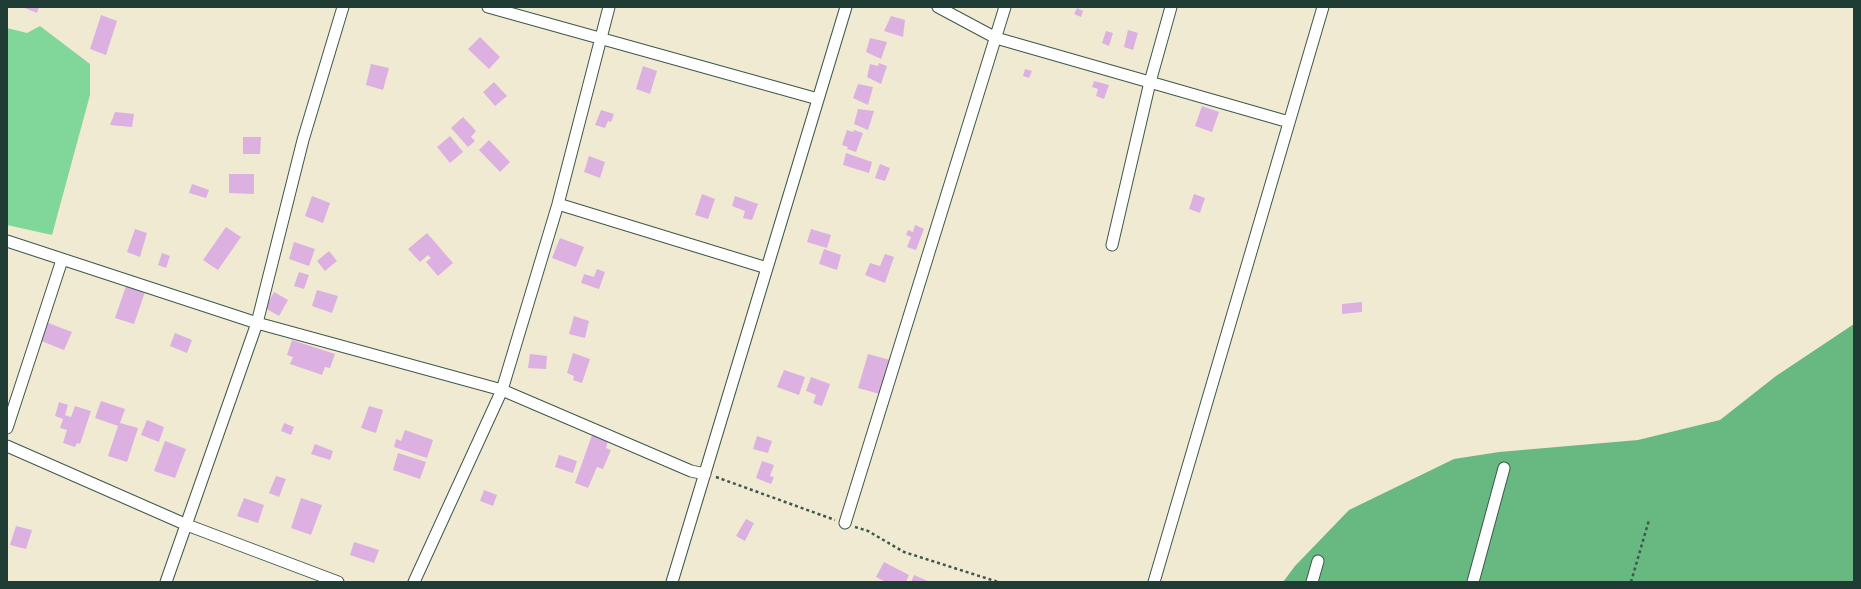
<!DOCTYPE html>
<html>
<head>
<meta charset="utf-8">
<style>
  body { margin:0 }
  #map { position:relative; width:1861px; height:589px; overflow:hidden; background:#efead1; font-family:"IM FELL Great Primer",serif }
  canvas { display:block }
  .frame { position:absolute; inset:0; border:8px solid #1f3d34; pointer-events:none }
</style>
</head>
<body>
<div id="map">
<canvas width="1861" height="589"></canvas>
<div class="frame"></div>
</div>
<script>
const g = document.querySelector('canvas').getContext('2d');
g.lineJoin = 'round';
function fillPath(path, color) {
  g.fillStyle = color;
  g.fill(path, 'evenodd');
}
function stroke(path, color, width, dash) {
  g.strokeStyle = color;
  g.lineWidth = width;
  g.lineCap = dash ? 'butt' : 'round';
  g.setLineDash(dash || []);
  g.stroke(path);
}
const green = new Path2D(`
  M40 26 90 64V95L52 235 7 225V28L27 33Z`);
const forest = new Path2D(`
  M1854 324V582H1283L1295 566 1349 510 1454 459 1499 452 1638 440 1720 420 1776 376Z`);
const building = new Path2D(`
  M22 7H39L37 13Z
  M1077 8 1083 11 1081 17 1074 14Z
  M101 15 117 21 106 55 90 49Z
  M891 16 905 20 903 37 884 31Z
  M1128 30 1138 33 1133 50 1124 47Z
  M1106 31 1113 33 1109 46 1102 43Z
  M480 37 500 57 489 69 468 49Z
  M870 38 887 42 881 59 866 52Z
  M879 63 887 66 881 84 867 77 870 64 878 66Z
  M371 64 389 68 383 90 366 85Z
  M643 66 657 71 650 94 636 89Z
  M1025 69 1032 71 1029 78 1023 76Z
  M1094 81 1109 85 1104 99 1096 96 1098 89 1092 87Z
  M494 82 507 96 495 106 483 92Z
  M858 84 873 87 868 105 853 98Z
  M1202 106 1219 112 1212 132 1195 126Z
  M858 109 874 111 868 130 854 124Z
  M601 110 614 114 611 122 608 121 605 128 595 125Z
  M115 112 134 114 132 127 110 125Z
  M463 117 476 131 471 137 475 141 468 147 451 128Z
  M847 130 853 132 854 130 863 133 856 152 847 149 848 147 842 145Z
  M450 136 463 152 450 163 437 147Z
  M243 137H261L260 154H243Z
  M489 140 510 162 500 172 479 150Z
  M846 153 872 162 869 173 843 165Z
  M589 156 605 162 600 178 584 172Z
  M880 164 890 168 885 181 875 178Z
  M229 174H254V194L229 193Z
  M192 184 209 190 206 198 189 193Z
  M702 194 715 199 708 219 695 215Z
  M1194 194 1205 198 1200 213 1189 209Z
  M312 196 330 203 323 223 305 216Z
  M735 196 758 204 752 220 743 218 745 211 732 206Z
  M915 225 924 229 916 250 907 247 911 237 906 235 908 230 913 232Z
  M226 227 241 237 218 270 203 260Z
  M135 229 147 233 140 257 127 252Z
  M811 229 831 235 827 248 807 242Z
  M427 233 453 263 438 276 426 262 431 258 428 255 420 262 408 249Z
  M560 238 584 247 576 267 552 258Z
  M294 242 315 249 309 266 289 259Z
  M824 249 841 255 837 270 819 264Z
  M329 251 337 261 325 271 317 261Z
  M162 253 170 256 166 268 158 265Z
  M885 254 894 257 885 283 865 275 870 263 880 266Z
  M597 269 605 272 599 289 581 283 584 274 594 277Z
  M299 272 309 275 304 289 294 286Z
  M126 286 145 292 134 324 115 318Z
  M317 290 338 296 332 313 312 306Z
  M274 292 288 300 279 316 265 308Z
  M1362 302V312L1342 314V304Z
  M574 316 589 321 585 338 569 334Z
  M46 322 72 332 64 350 39 340Z
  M175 333 192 340 187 353 170 346Z
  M292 340 335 354 330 368 325 367 322 375 290 364 293 357 287 355Z
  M573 353 590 359 582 383 573 380 574 376 567 373Z
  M530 354 547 356 546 369 528 368Z
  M868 354 890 360 880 394 858 388Z
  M784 370 805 377 799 395 777 387Z
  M811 377 830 384 822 406 813 403 816 395 806 391Z
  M101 401 125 409 120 423 138 428 127 462 108 456 118 426 95 418Z
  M59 402 68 405 65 415 71 417 75 406 91 411 80 444 77 443 75 447 63 443 67 430 60 428 63 419 55 416Z
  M369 406 383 410 376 433 361 428Z
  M147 420 164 427 159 442 141 435Z
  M284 423 294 427 291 435 281 431Z
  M405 430 433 440 427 458 394 447 396 439 401 441Z
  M592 435 608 441 606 448 611 450 603 469 597 467 588 488 575 483Z
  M757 436 772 441 768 453 753 449Z
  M165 441 186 449 175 478 154 471Z
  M315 444 333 451 330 460 311 454Z
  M398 453 426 462 420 479 393 470Z
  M559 455 577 461 573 473 555 467Z
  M762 461 774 465 770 476 774 477 771 484 756 478Z
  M276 476 286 479 279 497 269 493Z
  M484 490 497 495 493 506 480 501Z
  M244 498 264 505 258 523 237 516Z
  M301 498 322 505 311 535 291 528Z
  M746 519 754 523 745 541 736 536Z
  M16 526 32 530 26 549 10 545Z
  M354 542 379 550 374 563 350 555Z
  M884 562 909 575 906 582H886L876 577Z
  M914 575 930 582H911Z`);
const path = new Path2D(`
  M716 477 835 520
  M855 527 868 531 904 552 998 582
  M1631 582 1649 520`);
const minor = new Path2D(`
  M488 7 818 99
  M938 7 996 38 1289 122
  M558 204 767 268
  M7 241 257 323 502 390 691 471 705 474
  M1112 245 1150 82 1171 7
  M7 428 62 260
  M7 446 187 525 338 582
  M845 523 1005 7
  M166 582 257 323 303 140 343 7
  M414 582 502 390 558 204 609 7
  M672 582 846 7
  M1154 582 1323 7
  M1312 582 1318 561
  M1473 582 1504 468`);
fillPath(green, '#81d79a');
fillPath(forest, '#68b882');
fillPath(building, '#dcb1e2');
stroke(minor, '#3e574c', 13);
stroke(path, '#3e574c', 2.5, [3, 3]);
stroke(minor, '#fff', 11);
</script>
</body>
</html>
